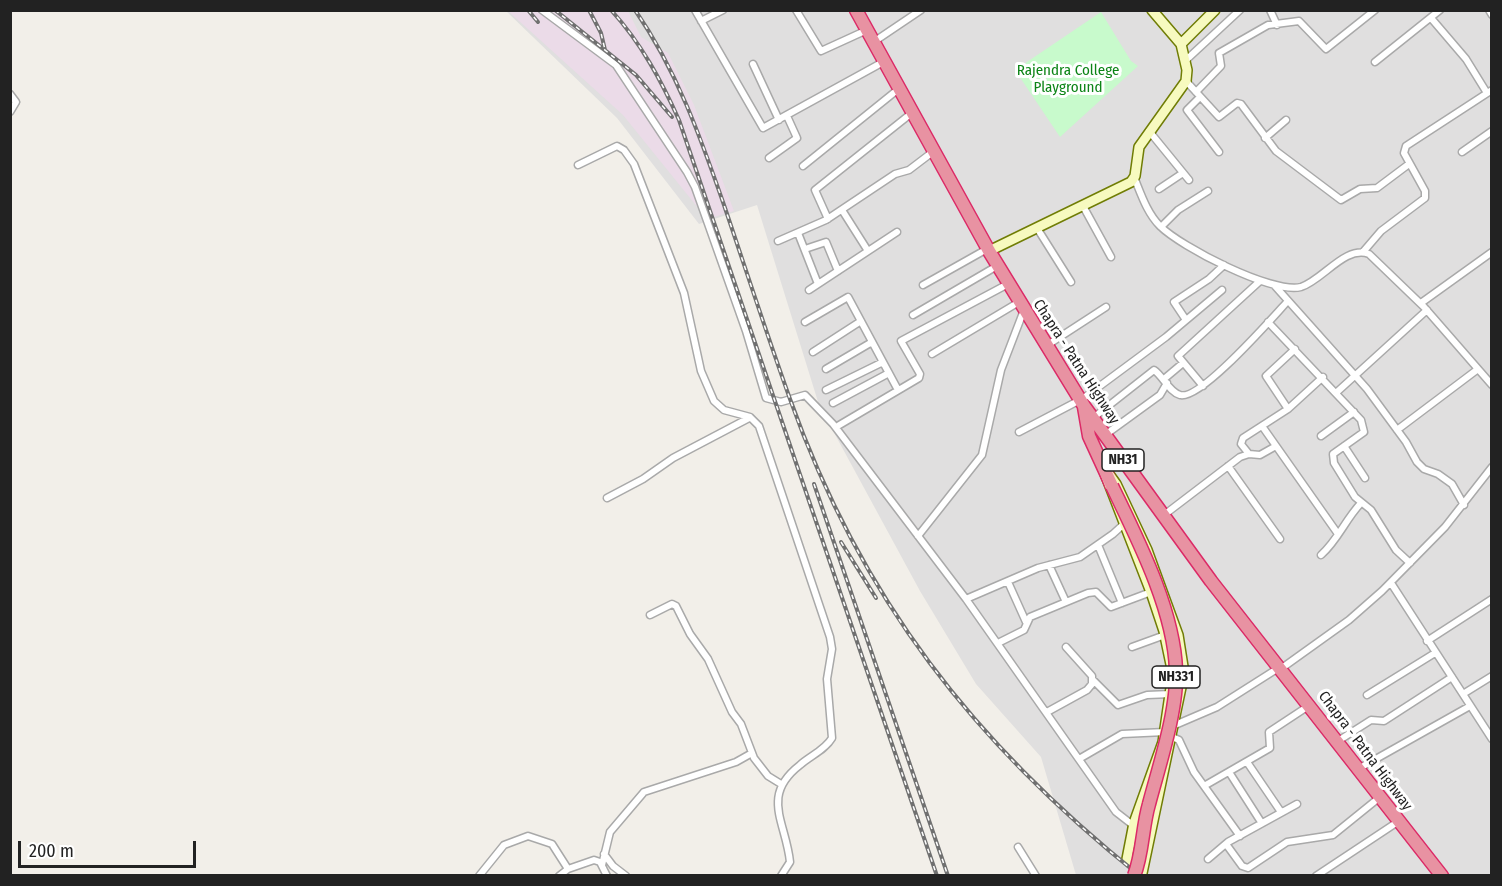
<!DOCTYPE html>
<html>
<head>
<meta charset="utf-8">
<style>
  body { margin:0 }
  #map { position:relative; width:1502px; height:886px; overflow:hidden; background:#f2efe9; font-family:"Fira Sans Condensed",sans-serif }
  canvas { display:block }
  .frame { position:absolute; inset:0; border:12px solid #222; pointer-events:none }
  .scale { position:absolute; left:18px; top:841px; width:178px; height:27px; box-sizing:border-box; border:3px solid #222; border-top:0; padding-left:8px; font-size:18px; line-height:21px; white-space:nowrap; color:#222; -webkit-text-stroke:4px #fff; paint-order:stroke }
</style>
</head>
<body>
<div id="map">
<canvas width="1502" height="886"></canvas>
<div class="frame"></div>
<div class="scale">200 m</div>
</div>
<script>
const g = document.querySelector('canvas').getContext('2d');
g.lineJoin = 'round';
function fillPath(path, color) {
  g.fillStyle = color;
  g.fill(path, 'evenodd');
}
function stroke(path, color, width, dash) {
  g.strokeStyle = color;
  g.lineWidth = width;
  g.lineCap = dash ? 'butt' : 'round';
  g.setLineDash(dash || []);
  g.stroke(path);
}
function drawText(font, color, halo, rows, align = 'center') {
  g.font = font + ' "Fira Sans Condensed",sans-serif';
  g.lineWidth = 6;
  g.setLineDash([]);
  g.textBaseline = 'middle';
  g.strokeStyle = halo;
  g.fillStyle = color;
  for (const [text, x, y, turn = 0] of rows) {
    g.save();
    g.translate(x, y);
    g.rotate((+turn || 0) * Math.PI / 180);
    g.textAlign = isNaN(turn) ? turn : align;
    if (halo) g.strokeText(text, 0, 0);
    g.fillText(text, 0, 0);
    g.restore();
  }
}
const residential = new Path2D(`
  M506 11H1491V875H1076L1041 757 976 684 920 591 819 405 757 205 699 224 617 118Z`);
const industrial = new Path2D(`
  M508 11H628L641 37 668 53 694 105 734 211 707 219 623 115Z`);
const park = new Path2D(`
  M1101 12 1131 61 1138 66 1060 137 1015 70Z`);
const street = new Path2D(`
  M542 10 616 65 687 172 695 187 746 331 766 398 781 402 805 395 833 424 966 599 1116 812 1134 826
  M695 10 763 128 885 61
  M796 10 821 51 867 30
  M1270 10 1277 25
  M1489 10 1492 15
  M1431 18 1466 59 1487 93
  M701 21 723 10
  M875 41 921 10
  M1185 61 1240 10
  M1375 62 1440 10
  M753 64 779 120
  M1186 81 1219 117 1237 103 1241 104 1276 151 1341 200 1360 189 1377 188 1409 164
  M1196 92 1221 66 1219 53 1268 25 1299 21 1326 49 1375 10
  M10 94 16 102 10 112
  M1200 97 1187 110 1219 152
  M1149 131 1189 180
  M1265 138 1286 120
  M1462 152 1492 131
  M769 158 797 138 787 116
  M578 165 617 146 624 150 634 164 684 293 701 371 714 401 724 410 750 417 759 426 830 637 832 649 827 679 832 738C825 750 810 756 800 765 760 796 786 822 790 862L781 876
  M803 166 901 87
  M1134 177C1141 194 1147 213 1160 226 1181 247 1272 294 1301 287 1323 280 1345 245 1369 254L1424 307 1492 385
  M1159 189 1183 173
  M1083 206 1111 257
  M842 210 868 251
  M828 219 815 190 913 112
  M1161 227 1178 210 1208 191
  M1037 228 1071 282
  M798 233 818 284
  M778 241 826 220 895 174 909 170 934 151
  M805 249 826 242 838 271
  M1363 252 1381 231 1425 198V191L1404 153 1406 146 1492 90
  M923 285 987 249
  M1275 286 1367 389 1406 442 1417 462 1424 469 1438 474 1452 484 1464 505
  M809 290 897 232
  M1421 303 1492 252
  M913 315 997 266
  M1186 320 1174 302 1209 279 1224 265
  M805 322 848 297 898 390
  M1268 322 1361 420 1364 432 1333 454 1334 463 1355 497 1371 510 1396 550 1410 563
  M1046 346 1106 307
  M813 352 861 321
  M932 354 1019 302
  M826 369 872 342
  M1164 379 1183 363
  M1203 386 1178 356 1260 281
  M826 390 883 362
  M1337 392 1427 310
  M1081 400 1166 337 1222 290
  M833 403 889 373
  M1288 409 1266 376 1295 349
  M1093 418 1154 370C1163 376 1169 392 1180 395 1200 401 1271 319 1287 302
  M1262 426 1338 534
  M836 427 919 378 920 374 901 341 1008 284
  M1397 430 1478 369
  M1019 432 1080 400
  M1105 435 1160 395 1167 383
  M1321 436 1354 412
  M1344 446 1365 478
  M1249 454 1241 444 1243 438 1288 409 1323 377
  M1228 466 1280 539
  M607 498 643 479 673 458 749 418
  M1164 515 1240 457 1249 454 1260 455 1276 446
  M918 536 982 455 1001 370 1024 310
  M1098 545 1122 603
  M1321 555C1338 540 1345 520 1361 503
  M1049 565 1066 602
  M1008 582 1026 622
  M1391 583 1492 739
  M966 599 1038 568 1080 557 1113 534 1125 523
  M650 615 672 604 676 606 690 634 708 659 732 712 741 724 754 758 768 776 781 784
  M1427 641 1492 599
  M998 643 1024 630 1030 617 1088 593 1096 592 1111 607 1151 592
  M1132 647 1165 635
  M1282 668 1349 620 1382 591 1445 527 1492 467
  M1093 680 1118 705 1147 695 1171 694
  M1463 694 1492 676
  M1367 695 1435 653
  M1047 712 1087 690 1092 684V676L1066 647
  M1175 725 1217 707 1280 667
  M1172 737 1179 740 1194 772 1240 836
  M1338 741 1371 720 1384 721 1452 677
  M1079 759 1122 734 1165 732
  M1247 762 1281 812
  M1358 769 1470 706
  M1229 772 1261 822
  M1204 786 1270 748 1269 732 1310 705
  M1226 844 1242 866 1248 868 1287 842 1333 835 1380 797
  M1018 847 1036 876
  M604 854 613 866 626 876
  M1208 859 1228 842 1297 804
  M602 865 610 832 644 792 736 762 752 753
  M479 876 504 845 528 836 552 844 568 869
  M559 876 568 869 594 860 600 862 607 876
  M1316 876 1399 821`);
const secondary = new Path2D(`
  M1152 10 1181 44
  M989 251 1131 182 1135 176 1139 147 1186 81 1187 70 1181 44 1215 10
  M1101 463 1116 484 1147 550 1178 635 1184 673 1142 873 1127 859 1134 823 1163 742 1173 674 1164 631 1151 592Z`);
const highway = new Path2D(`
  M856 10 989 251 1084 406 1211 581 1442 876
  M1084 407 1089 436 1112 486`);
const rail = new Path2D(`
  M528 10 538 22
  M555 10 636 75 672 117
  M589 10 601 33 605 50
  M611 10C641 43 661 80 679 120L937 876
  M635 10C677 71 700 136 724 205 746 270 767 335 790 399 861 599 975 744 1140 876
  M814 484 948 876
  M841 542 876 598`);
const highwayBridge = new Path2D(`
  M1112 486C1138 540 1174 610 1176 670 1178 709 1159 766 1149 804 1142 828 1143 853 1134 876`);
const shields = [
  [1123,460,42],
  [1176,677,48]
];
const shieldNames = [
  ["NH31",1123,460],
  ["NH331",1176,677]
];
const parkNames = [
  ["Rajendra College",1068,71],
  ["Playground",1068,88]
];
const streetNames = [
  ["Chapra - Patna Highway",1076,362,57],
  ["Chapra - Patna Highway",1365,751,53]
];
fillPath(residential, '#e0dfdf');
fillPath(industrial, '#ebdbe8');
fillPath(park, '#c8facc');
stroke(street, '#a9a9a9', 9);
stroke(secondary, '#707d05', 12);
stroke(highway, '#dc2a67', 15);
stroke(street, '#fff', 6);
stroke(secondary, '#f7fabf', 9);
stroke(highway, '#e892a2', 12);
stroke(rail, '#707070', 4);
stroke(rail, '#fff', 1.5, [4.5]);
stroke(highwayBridge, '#dc2a67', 15, []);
stroke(highwayBridge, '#e892a2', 12);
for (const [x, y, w] of shields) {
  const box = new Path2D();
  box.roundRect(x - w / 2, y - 11, w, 22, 4.5);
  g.fillStyle = '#fff';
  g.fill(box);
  stroke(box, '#222', 1.5);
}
drawText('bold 14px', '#222', null, shieldNames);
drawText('15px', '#0c8416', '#fff', parkNames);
drawText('15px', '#222', '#fff', streetNames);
</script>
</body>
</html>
